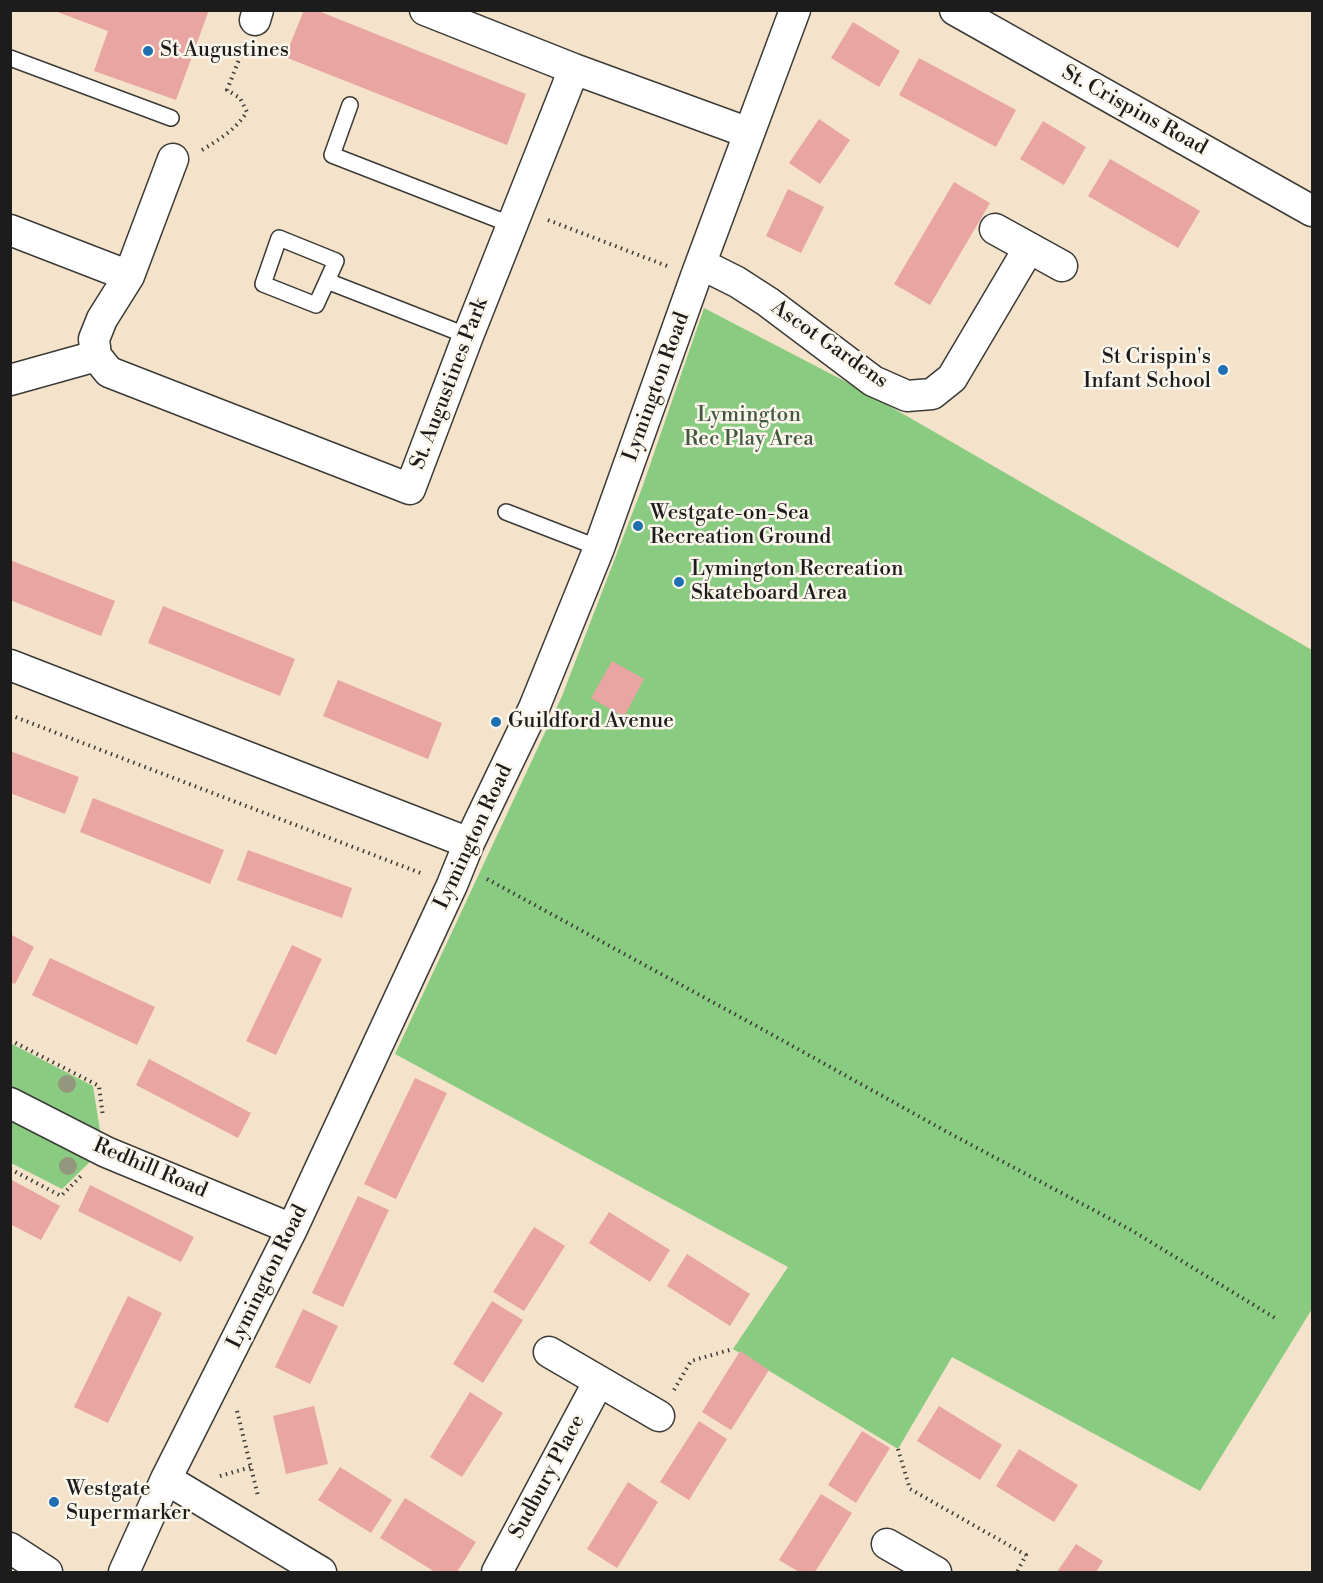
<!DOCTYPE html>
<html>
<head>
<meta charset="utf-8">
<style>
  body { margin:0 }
  #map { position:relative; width:1323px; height:1583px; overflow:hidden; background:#f4e3ca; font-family:"Libre Bodoni",serif }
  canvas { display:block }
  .frame { position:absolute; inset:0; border:12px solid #1c1c1c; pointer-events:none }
</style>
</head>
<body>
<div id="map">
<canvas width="1323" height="1583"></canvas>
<div class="frame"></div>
</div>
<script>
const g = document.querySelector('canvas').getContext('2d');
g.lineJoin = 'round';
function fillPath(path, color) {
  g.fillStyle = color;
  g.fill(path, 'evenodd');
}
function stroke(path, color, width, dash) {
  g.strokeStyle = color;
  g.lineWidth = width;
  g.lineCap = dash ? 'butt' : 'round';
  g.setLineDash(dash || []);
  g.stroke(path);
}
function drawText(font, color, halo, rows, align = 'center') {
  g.font = font + ' "Libre Bodoni",serif';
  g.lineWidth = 5;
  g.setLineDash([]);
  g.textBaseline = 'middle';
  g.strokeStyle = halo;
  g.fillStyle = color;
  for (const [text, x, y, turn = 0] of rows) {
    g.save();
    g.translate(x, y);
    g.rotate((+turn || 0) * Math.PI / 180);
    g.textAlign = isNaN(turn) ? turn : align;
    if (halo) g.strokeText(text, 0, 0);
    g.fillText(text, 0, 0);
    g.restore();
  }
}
const green = new Path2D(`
  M704 308 860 389 1312 650V1309L1200 1491 952 1357 898 1449 733 1349 788 1267 395 1054 562 696 642 488Z
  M10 1043 93 1086 101 1137 11 1091Z
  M10 1115 94 1158 62 1189 11 1163Z`);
const building = new Path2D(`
  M52 10H209L176 100 94 71 108 31Z
  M304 10H316L526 94 507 145 285 57Z
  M853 22 900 51 879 87 831 58Z
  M919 58 1016 110 996 147 899 95Z
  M819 119 850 140 820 184 789 163Z
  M1043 121 1086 147 1064 185 1020 159Z
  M1110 159 1200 211 1178 248 1088 196Z
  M954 182 990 203 930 305 894 284Z
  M788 189 824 207 801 253 766 236Z
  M10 560 115 601 101 636 10 600Z
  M163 606 295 659 280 696 148 643Z
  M612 661 644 679 624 717 591 698Z
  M338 680 442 723 428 759 323 716Z
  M10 751 79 777 65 814 10 793Z
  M93 798 224 850 210 884 80 832Z
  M248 850 352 888 342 918 237 880Z
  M10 934 34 947 15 984 10 982Z
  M292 945 322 959 276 1055 246 1041Z
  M50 958 155 1007 137 1045 32 995Z
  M149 1059 251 1113 238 1138 136 1085Z
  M415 1078 447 1093 396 1199 364 1184Z
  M10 1179 60 1206 41 1240 10 1224Z
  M90 1185 194 1237 181 1262 78 1211Z
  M358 1196 389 1210 343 1307 312 1293Z
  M609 1212 670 1250 650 1282 589 1243Z
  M534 1227 565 1246 524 1311 493 1292Z
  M687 1254 750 1294 730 1326 667 1286Z
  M128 1296 162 1313 108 1423 74 1407Z
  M492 1301 523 1320 483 1383 453 1364Z
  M303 1309 338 1326 310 1384 275 1367Z
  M740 1351 769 1370 731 1430 702 1412Z
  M470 1392 503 1413 462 1477 430 1457Z
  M314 1406 328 1464 286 1474 273 1416Z
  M939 1406 1002 1445 980 1480 917 1441Z
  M699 1421 727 1439 689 1500 660 1482Z
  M862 1431 890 1448 856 1503 828 1485Z
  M1019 1449 1078 1485 1054 1522 996 1486Z
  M340 1467 392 1500 371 1533 318 1500Z
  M628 1482 658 1502 617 1568 587 1549Z
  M821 1494 852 1513 815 1572H799L779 1560Z
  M405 1498 476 1542 457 1572H435L380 1538Z
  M1076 1544 1103 1561 1096 1572H1057Z`);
const path = new Path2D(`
  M202 150C220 139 235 130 247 112L240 98 227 90 244 47
  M548 220 667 266
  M10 715 423 874
  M487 879 760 1028 949 1133 1131 1230 1275 1318
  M10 1040 99 1086 103 1117
  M10 1169 61 1196 83 1174
  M674 1390 691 1361 733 1349
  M237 1411 258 1496
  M898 1449 910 1489 1026 1555 1017 1572
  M220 1476 251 1467`);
const lane = new Path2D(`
  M10 58 171 118
  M350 105 332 155 512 225
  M327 281 336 261 279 238 263 284 316 305 327 281 468 336
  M506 512 599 548`);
const street = new Path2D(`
  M425 10 574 69
  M955 10 1312 211
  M255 20 258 10
  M173 159 129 276 102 319 94 339 96 356 109 372 410 489 468 336 574 69 749 133
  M995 229 1062 266
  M10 230 129 276
  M701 264 737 282 768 302 873 381 907 396 932 394 952 378 1029 248
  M10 380 96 356
  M10 665 469 843
  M10 1103 106 1152 292 1229
  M549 1352 659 1416
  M166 1479 321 1572
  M887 1544 936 1572
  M10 1548 47 1572
  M124 1572 166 1479 292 1229 452 885 469 843 534 708 599 548 696 276 795 10
  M497 1572 599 1381`);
const trees = [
  [67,1084],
  [68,1166]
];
const markers = [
  [148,51,6,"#1f6fb2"],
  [1223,370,6,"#1f6fb2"],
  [638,526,6,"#1f6fb2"],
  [679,582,6,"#1f6fb2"],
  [496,722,6,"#1f6fb2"],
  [54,1502,6,"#1f6fb2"]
];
const poiNames = [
  ["St Augustines",160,51],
  ["St Crispin's",1211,358,"right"],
  ["Infant School",1211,382,"right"],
  ["Westgate-on-Sea",650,514],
  ["Recreation Ground",650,538],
  ["Lymington Recreation",691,570],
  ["Skateboard Area",691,594],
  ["Guildford Avenue",508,722],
  ["Westgate",66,1490],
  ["Supermarker",66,1514]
];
const streetNames = [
  ["St. Crispins Road",1134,111,29],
  ["Ascot Gardens",829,345,35],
  ["St. Augustines Park",450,384,-69],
  ["Lymington Road",657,387,-70],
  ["Lymington Road",474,837,-65],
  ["Redhill Road",150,1169,23],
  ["Lymington Road",268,1277,-64],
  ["Sudbury Place",548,1477,-62]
];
const parkNames = [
  ["Lymington",749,416],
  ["Rec Play Area",749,440]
];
fillPath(green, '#8acb82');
fillPath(building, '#e8a5a1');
stroke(lane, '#3c3a36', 18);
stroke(street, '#3c3a36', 33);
stroke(path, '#3c3a36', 4, [1.5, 4.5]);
stroke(lane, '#fff', 15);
stroke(street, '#fff', 30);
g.fillStyle = '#92977e';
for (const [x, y] of trees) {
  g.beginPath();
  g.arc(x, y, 9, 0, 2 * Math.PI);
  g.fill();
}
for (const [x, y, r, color] of markers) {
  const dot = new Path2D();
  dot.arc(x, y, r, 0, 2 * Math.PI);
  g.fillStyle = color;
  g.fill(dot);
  stroke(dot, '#fbf7ec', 2);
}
drawText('21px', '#1c1c1c', '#fbf7ec', poiNames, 'left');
drawText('21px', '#1c1c1c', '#fbf7ec', streetNames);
drawText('21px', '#425940', '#fbf7ec', parkNames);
</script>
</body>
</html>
